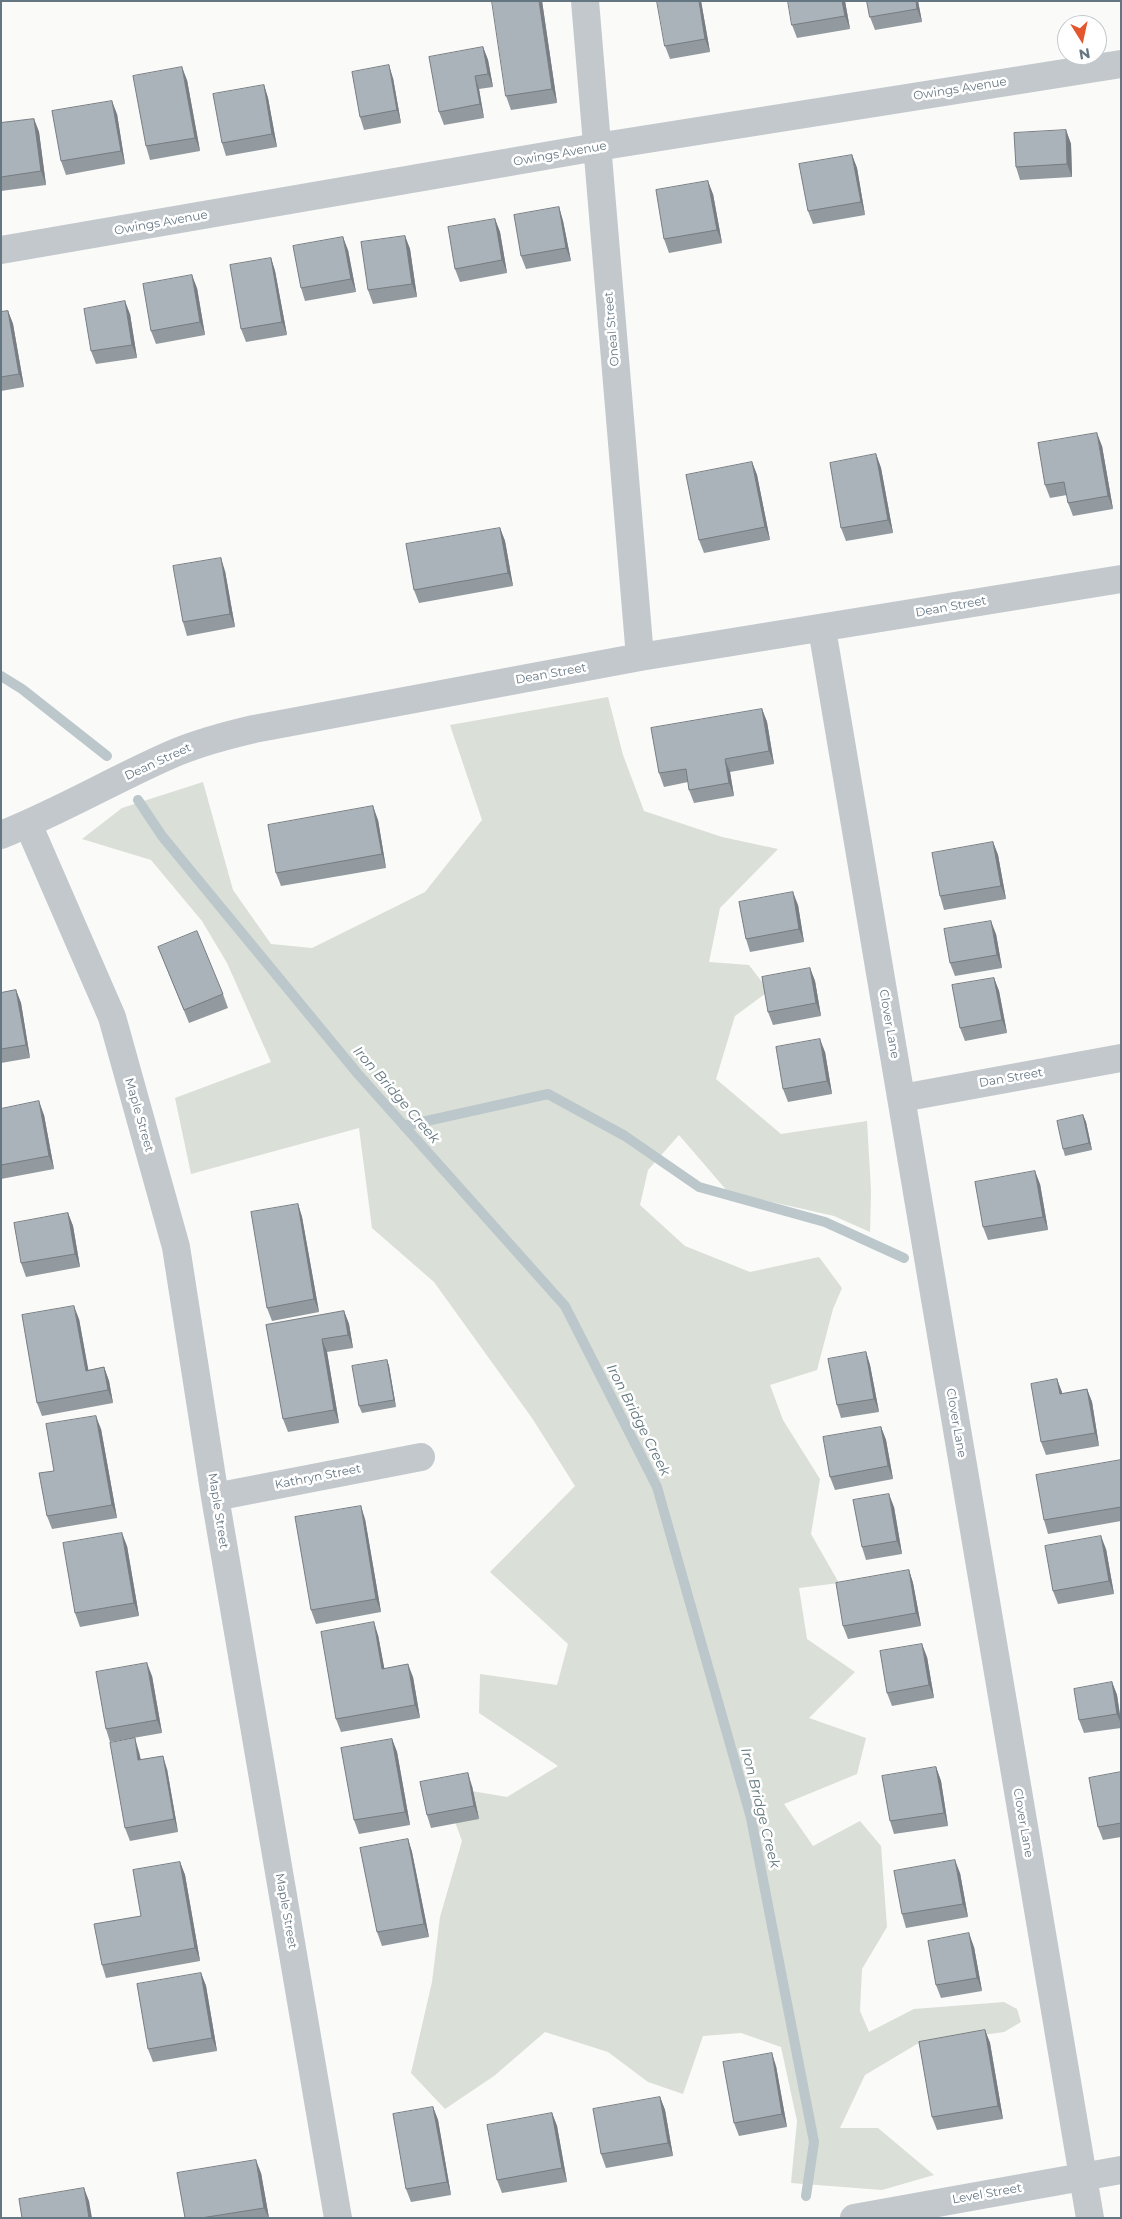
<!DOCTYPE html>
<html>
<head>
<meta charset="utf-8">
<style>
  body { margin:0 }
  #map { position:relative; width:1122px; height:2219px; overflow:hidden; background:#fafaf8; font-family:Montserrat,sans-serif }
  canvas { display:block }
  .frame { position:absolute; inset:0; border:2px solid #657683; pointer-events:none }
  .north { position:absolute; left:1057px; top:15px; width:50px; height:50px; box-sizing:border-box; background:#fff; border:1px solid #c1c8cd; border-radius:50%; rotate:170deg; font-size:14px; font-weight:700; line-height:20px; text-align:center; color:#657683 }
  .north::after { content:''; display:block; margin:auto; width:18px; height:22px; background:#e4572e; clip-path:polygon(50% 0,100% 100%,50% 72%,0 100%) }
</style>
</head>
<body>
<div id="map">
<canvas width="1122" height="2219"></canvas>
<div class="frame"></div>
<div class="north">N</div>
</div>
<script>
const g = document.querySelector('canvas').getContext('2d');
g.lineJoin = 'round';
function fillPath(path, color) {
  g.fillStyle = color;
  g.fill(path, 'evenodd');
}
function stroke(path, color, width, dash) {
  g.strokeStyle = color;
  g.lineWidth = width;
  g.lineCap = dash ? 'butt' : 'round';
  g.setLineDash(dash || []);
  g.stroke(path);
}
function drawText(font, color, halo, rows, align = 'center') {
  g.font = font + ' Montserrat,sans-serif';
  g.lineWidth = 5;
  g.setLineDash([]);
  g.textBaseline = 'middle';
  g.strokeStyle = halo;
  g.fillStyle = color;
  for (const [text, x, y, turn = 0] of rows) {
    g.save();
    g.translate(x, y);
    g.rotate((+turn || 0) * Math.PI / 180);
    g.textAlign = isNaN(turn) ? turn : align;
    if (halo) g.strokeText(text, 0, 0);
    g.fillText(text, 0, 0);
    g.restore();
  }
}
const green = new Path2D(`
  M608 697 623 755 644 811 722 837 778 849 720 908 709 962 749 965 769 991 735 1016 716 1079 781 1134 867 1121 871 1191 870 1232 834 1216 728 1192 679 1135 648 1170 640 1205 685 1246 750 1272 819 1257 842 1288 833 1309 817 1370 770 1385 783 1420 820 1479 811 1534 839 1583 799 1588 807 1639 855 1672 809 1718 866 1738 857 1774 784 1804 813 1846 860 1821 881 1846 887 1927 862 1969 860 2011 869 2032 914 2009 1004 2002 1017 2009 1021 2022 1004 2032 917 2044 865 2075 840 2128H878L934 2175 882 2190 791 2183 797 2121 781 2047 741 2033 703 2036 683 2094 648 2082 608 2052 545 2032 494 2076 445 2109 411 2073 432 1982 440 1917 462 1841 442 1786 507 1797 558 1766 479 1713 480 1674 557 1685 568 1644 490 1572 575 1486 532 1418 434 1282 372 1228 359 1128 191 1174 175 1098 271 1062 227 963 202 921 151 860 82 839 122 808 203 782 233 890 271 944 312 948 425 892 482 820 450 725Z`);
const stream = new Path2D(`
  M1 676 22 689 107 756
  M138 800 162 836 358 1074 565 1306 657 1487 751 1818 814 2142 806 2196
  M404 1126 548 1094 625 1136 699 1187 825 1222 904 1258`);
const street = new Path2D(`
  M585 1 640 657
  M1 250 597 147 1121 64
  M822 629 1090 2218
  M28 824 112 1017 176 1247 215 1497 338 2218
  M1 835C62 811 118 777 177 752 202 742 228 735 254 729L640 657 1121 579
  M902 1098 1121 1058
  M215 1497 421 1457
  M854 2218 1121 2170`);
const wall = new Path2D(`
  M542 1 557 103 511 110 506 96Z
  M701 1 710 52 670 59 665 46Z
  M845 1 850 29 797 38 792 25Z
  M867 1H918L922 22 875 30 870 17Z
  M483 47 488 60 493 87 479 89 484 118 444 125 439 112Z
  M393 78 401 123 364 130 360 117Z
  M187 80 200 151 150 160 146 146Z
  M264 85 268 98 277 147 226 156 222 143Z
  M117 114 125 164 66 175 61 161Z
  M34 119 39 132 46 185 1 191V123Z
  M1066 130 1071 144 1072 177 1020 180 1016 167Z
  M852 155 857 168 865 215 813 224 808 211Z
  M713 194 722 243 669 253 664 239Z
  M559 207 563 221 571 261 526 269 521 256Z
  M495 219 500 232 507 273 460 282 455 269Z
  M405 236 410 249 417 297 373 304 368 290Z
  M348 250 356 292 305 301 301 288Z
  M271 258 275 271 287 335 246 342 241 329Z
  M197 288 205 335 156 344 151 331Z
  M8 311 13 324 24 387 1 391V312Z
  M130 314 137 358 96 364 91 351Z
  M1102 446 1113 509 1073 516 1068 503 1067 495 1050 498 1045 485Z
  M876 454 881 468 893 533 846 541 841 528Z
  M752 462 757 475 770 540 704 553 699 540Z
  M500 528 505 541 513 586 419 603 414 590Z
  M225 571 235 627 187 636 183 622Z
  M762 709 767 722 774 764 730 772 734 796 694 803 689 790 688 782 664 787 659 773Z
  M378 820 386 868 281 886 276 873Z
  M993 842 998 855 1006 899 944 910 940 896Z
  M798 905 804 942 750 952 746 939Z
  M996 934 1002 968 955 976 950 963Z
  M158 947 223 994 228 1008 189 1023Z
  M810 968 815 981 821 1016 773 1025 768 1012Z
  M994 978 999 991 1007 1033 965 1041 960 1028Z
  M16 990 21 1003 30 1058 1 1063V993Z
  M825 1052 832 1094 788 1102 783 1089Z
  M1 1109 44 1115 54 1169 1 1179Z
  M1083 1115 1086 1122 1092 1150 1065 1156 1063 1149Z
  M1040 1184 1048 1230 988 1240 983 1227Z
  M298 1204 302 1217 319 1312 272 1321 267 1308Z
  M68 1213 73 1226 80 1267 26 1277 21 1263Z
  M344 1311 349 1324 353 1348 327 1352 339 1423 288 1432 283 1419 266 1325Z
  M79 1319 88 1370 104 1367 109 1381 113 1403 42 1416 37 1403Z
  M866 1352 870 1365 879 1412 841 1418 837 1405Z
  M387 1360 389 1366 396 1407 362 1413 359 1406Z
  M1057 1379 1062 1394 1087 1389 1092 1402 1099 1446 1046 1455 1041 1442Z
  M881 1427 886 1440 893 1479 835 1490 830 1477Z
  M101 1429 117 1518 52 1529 47 1516 54 1471Z
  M1121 1460V1521L1048 1534 1044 1520Z
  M894 1507 902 1554 866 1560 862 1547Z
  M365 1519 381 1612 316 1624 311 1610Z
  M127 1546 139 1616 80 1627 75 1613Z
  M1106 1549 1114 1594 1058 1604 1053 1591Z
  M909 1570 913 1583 921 1626 848 1639 843 1626Z
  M378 1635 384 1668 413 1677 420 1718 341 1732 336 1719Z
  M927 1657 934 1698 892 1706 887 1693Z
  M152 1676 162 1733 110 1742 106 1729Z
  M1112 1682 1117 1695 1121 1720V1728L1084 1733 1079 1720Z
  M392 1739 397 1752 410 1825 359 1834 354 1820Z
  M139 1752 141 1760 167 1769 178 1832 130 1841 125 1828Z
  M936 1767 941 1781 948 1826 894 1834 890 1821Z
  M1121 1772V1837L1103 1840 1098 1827Z
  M472 1786 479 1819 431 1828 427 1815Z
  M408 1839 412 1852 429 1937 382 1946 377 1932Z
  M180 1862 185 1875 200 1961 106 1978 102 1965 141 1916Z
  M960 1873 968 1917 906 1928 902 1914Z
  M974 1947 982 1991 941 1998 936 1985Z
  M201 1973 206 1986 217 2051 153 2062 148 2049Z
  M985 2030 990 2043 1003 2119 937 2130 932 2117Z
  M776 2066 787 2127 739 2136 734 2123Z
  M660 2097 665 2110 673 2156 606 2168 601 2154Z
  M433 2107 438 2120 451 2195 411 2202 406 2189Z
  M552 2113 557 2126 567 2182 502 2193 497 2180Z
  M261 2173 269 2218H185Z`);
const shadedWall = new Path2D(`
  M539 1H542L557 103 552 89Z
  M699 1H701L710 52 705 39Z
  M842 1H845L850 29 845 16Z
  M916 1H918L922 22 917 9Z
  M483 47 488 60 493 87 488 74Z
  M389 65 393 78 401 123 397 110Z
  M182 67 187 80 200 151 195 138Z
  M475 76 479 89 484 118 480 104Z
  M264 85 268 98 277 147 272 134Z
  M112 101 117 114 125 164 121 151Z
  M34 119 39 132 46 185 41 171Z
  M1066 130 1071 144 1072 177 1067 164Z
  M852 155 857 168 865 215 861 202Z
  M708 181 713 194 722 243 717 230Z
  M559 207 563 221 571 261 566 248Z
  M495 219 500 232 507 273 502 260Z
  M405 236 410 249 417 297 412 284Z
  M343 237 348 250 356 292 351 279Z
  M271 258 275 271 287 335 282 322Z
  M192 275 197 288 205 335 200 322Z
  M125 301 130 314 137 358 132 345Z
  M8 311 13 324 24 387 19 374Z
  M1097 433 1102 446 1113 509 1108 496Z
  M876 454 881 468 893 533 888 520Z
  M752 462 757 475 770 540 765 527Z
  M500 528 505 541 513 586 508 573Z
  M221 558 225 571 235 627 230 614Z
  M762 709 767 722 774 764 769 751Z
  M725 759 730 772 734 796 729 783Z
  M373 806 378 820 386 868 382 854Z
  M993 842 998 855 1006 899 1001 886Z
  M793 892 798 905 804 942 799 929Z
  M991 921 996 934 1002 968 997 955Z
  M810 968 815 981 821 1016 816 1003Z
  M994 978 999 991 1007 1033 1002 1020Z
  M16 990 21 1003 30 1058 26 1045Z
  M820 1039 825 1052 832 1094 827 1081Z
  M39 1101 44 1115 54 1169 49 1156Z
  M1083 1115 1086 1122 1092 1150 1089 1143Z
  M1035 1171 1040 1184 1048 1230 1043 1217Z
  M298 1204 302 1217 319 1312 314 1299Z
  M68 1213 73 1226 80 1267 75 1254Z
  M74 1306 79 1319 91 1384 86 1371Z
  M344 1311 349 1324 353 1348 348 1335Z
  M322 1339 327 1352 339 1423 334 1410Z
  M866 1352 870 1365 879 1412 874 1399Z
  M387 1360 389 1366 396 1407 394 1400Z
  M104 1367 109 1381 113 1403 108 1390Z
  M1057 1379 1062 1392 1064 1407 1060 1394Z
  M1087 1389 1092 1402 1099 1446 1095 1433Z
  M96 1416 101 1429 117 1518 112 1505Z
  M881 1427 886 1440 893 1479 888 1466Z
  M889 1494 894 1507 902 1554 897 1541Z
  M361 1506 365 1519 381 1612 376 1599Z
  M122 1533 127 1546 139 1616 134 1603Z
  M1101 1536 1106 1549 1114 1594 1109 1581Z
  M909 1570 913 1583 921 1626 916 1613Z
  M374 1622 378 1635 387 1682 382 1669Z
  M922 1644 927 1657 934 1698 929 1685Z
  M147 1663 152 1676 162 1733 157 1720Z
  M408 1664 413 1677 420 1718 415 1705Z
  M1112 1682 1117 1695 1121 1724 1117 1714Z
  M135 1738 139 1752 143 1773 138 1760Z
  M392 1739 397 1752 410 1825 405 1812Z
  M163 1756 167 1769 178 1832 174 1819Z
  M936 1767 941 1781 948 1826 944 1813Z
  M468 1773 472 1786 479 1819 474 1806Z
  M408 1839 412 1852 429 1937 424 1924Z
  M955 1860 960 1873 968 1917 963 1904Z
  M180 1862 185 1875 200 1961 195 1948Z
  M969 1933 974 1947 982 1991 977 1978Z
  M201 1973 206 1986 217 2051 212 2038Z
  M985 2030 990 2043 1003 2119 998 2106Z
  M772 2053 776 2066 787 2127 782 2114Z
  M660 2097 665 2110 673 2156 668 2143Z
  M433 2107 438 2120 451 2195 447 2182Z
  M552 2113 557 2126 567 2182 562 2168Z
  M256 2160 261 2173 269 2218 264 2208Z
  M84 2188 89 2201 92 2218H89Z`);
const building = new Path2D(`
  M492 1H539L552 89 506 96Z
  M657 1H699L705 39 665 46Z
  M788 1H842L845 16 792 25Z
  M867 1H916L917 9 870 17Z
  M483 47 488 74 475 76 480 104 439 112 429 57Z
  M389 65 397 110 360 117 352 72Z
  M182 67 195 138 146 146 133 76Z
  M264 85 272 134 222 143 213 94Z
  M112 101 121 151 61 161 52 111Z
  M34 119 41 171 1 177V123Z
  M1066 130 1067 164 1016 167 1014 133Z
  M852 155 861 202 808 211 799 164Z
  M708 181 717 230 664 239 656 190Z
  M559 207 566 248 521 256 514 215Z
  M495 219 502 260 455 269 448 227Z
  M405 236 412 284 368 290 361 242Z
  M343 237 351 279 301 288 293 246Z
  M271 258 282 322 241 329 230 265Z
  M192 275 200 322 151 331 143 284Z
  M125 301 132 345 91 351 84 309Z
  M8 311 19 374 1 377V312Z
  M1097 433 1108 496 1068 503 1064 482 1045 485 1038 443Z
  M876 454 888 520 841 528 830 463Z
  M752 462 765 527 699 540 686 475Z
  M500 528 508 573 414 590 406 544Z
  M221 558 230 614 183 622 173 566Z
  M762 709 769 751 725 759 729 783 689 790 686 769 659 773 651 728Z
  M373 806 382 854 276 873 268 825Z
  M993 842 1001 886 940 896 932 853Z
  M793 892 799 929 746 939 739 902Z
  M991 921 997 955 950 963 944 929Z
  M197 931 223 994 184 1010 158 947Z
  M810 968 816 1003 768 1012 762 977Z
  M994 978 1002 1020 960 1028 952 985Z
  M16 990 26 1045 1 1049V993Z
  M820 1039 827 1081 783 1089 776 1047Z
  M39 1101 49 1156 1 1165V1109Z
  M1083 1115 1089 1143 1063 1149 1057 1121Z
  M1035 1171 1043 1217 983 1227 975 1182Z
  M298 1204 314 1299 267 1308 251 1212Z
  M68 1213 75 1254 21 1263 14 1223Z
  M74 1306 86 1371 104 1367 108 1390 37 1403 22 1315Z
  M344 1311 348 1335 322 1339 334 1410 283 1419 266 1325Z
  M866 1352 874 1399 837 1405 828 1359Z
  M387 1360 394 1400 359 1406 352 1366Z
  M1057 1379 1060 1394 1087 1389 1095 1433 1041 1442 1031 1384Z
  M96 1416 112 1505 47 1516 39 1473 54 1471 46 1424Z
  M881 1427 888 1466 830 1477 823 1437Z
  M1121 1460V1507L1044 1520 1036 1475Z
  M889 1494 897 1541 862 1547 853 1500Z
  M361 1506 376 1599 311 1610 295 1517Z
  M122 1533 134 1603 75 1613 63 1543Z
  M1101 1536 1109 1581 1053 1591 1045 1546Z
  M909 1570 916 1613 843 1626 836 1583Z
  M374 1622 382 1669 408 1664 415 1705 336 1719 321 1632Z
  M922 1644 929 1685 887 1693 880 1651Z
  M147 1663 157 1720 106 1729 96 1672Z
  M1112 1682 1117 1714 1079 1720 1074 1689Z
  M135 1738 138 1760 163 1756 174 1819 125 1828 110 1743Z
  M392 1739 405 1812 354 1820 341 1748Z
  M936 1767 944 1813 890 1821 882 1776Z
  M1121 1772V1823L1098 1827 1089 1778Z
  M468 1773 474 1806 427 1815 420 1782Z
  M408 1839 424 1924 377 1932 360 1848Z
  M955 1860 963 1904 902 1914 894 1871Z
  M180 1862 195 1948 102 1965 94 1924 141 1916 133 1870Z
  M969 1933 977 1978 936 1985 928 1941Z
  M201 1973 212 2038 148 2049 137 1984Z
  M985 2030 998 2106 932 2117 919 2042Z
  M772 2053 782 2114 734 2123 723 2062Z
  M660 2097 668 2143 601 2154 593 2109Z
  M433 2107 447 2182 406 2189 393 2114Z
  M552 2113 562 2168 497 2180 487 2125Z
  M256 2160 264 2208 201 2218H185L177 2173Z
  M84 2188 89 2218H22L19 2199Z`);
const streetNames = [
  ["Owings Avenue",960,89,-9],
  ["Owings Avenue",560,154,-10],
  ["Owings Avenue",161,223,-10],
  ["Oneal Street",612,329,-95],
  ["Dean Street",951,607,-10],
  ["Dean Street",551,674,-10],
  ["Dean Street",158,762,-25],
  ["Clover Lane",889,1024,80],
  ["Dan Street",1011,1078,-10],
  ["Maple Street",139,1115,74],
  ["Clover Lane",956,1423,80],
  ["Kathryn Street",318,1477,-11],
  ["Maple Street",218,1511,81],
  ["Clover Lane",1023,1823,80],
  ["Maple Street",286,1911,80],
  ["Level Street",987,2194,-10]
];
const waterNames = [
  ["Iron Bridge Creek",396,1095,49],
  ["Iron Bridge Creek",638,1420,63],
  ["Iron Bridge Creek",760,1808,76]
];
fillPath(green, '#dadfd7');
stroke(stream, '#bbc7cb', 10);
stroke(street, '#c3c8cc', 28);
fillPath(wall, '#929a9f');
fillPath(shadedWall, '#777d82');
fillPath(building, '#aab3b9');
stroke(building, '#777d82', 1);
drawText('12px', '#657683', '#fff', streetNames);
drawText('italic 14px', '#60757c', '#fff', waterNames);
</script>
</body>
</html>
